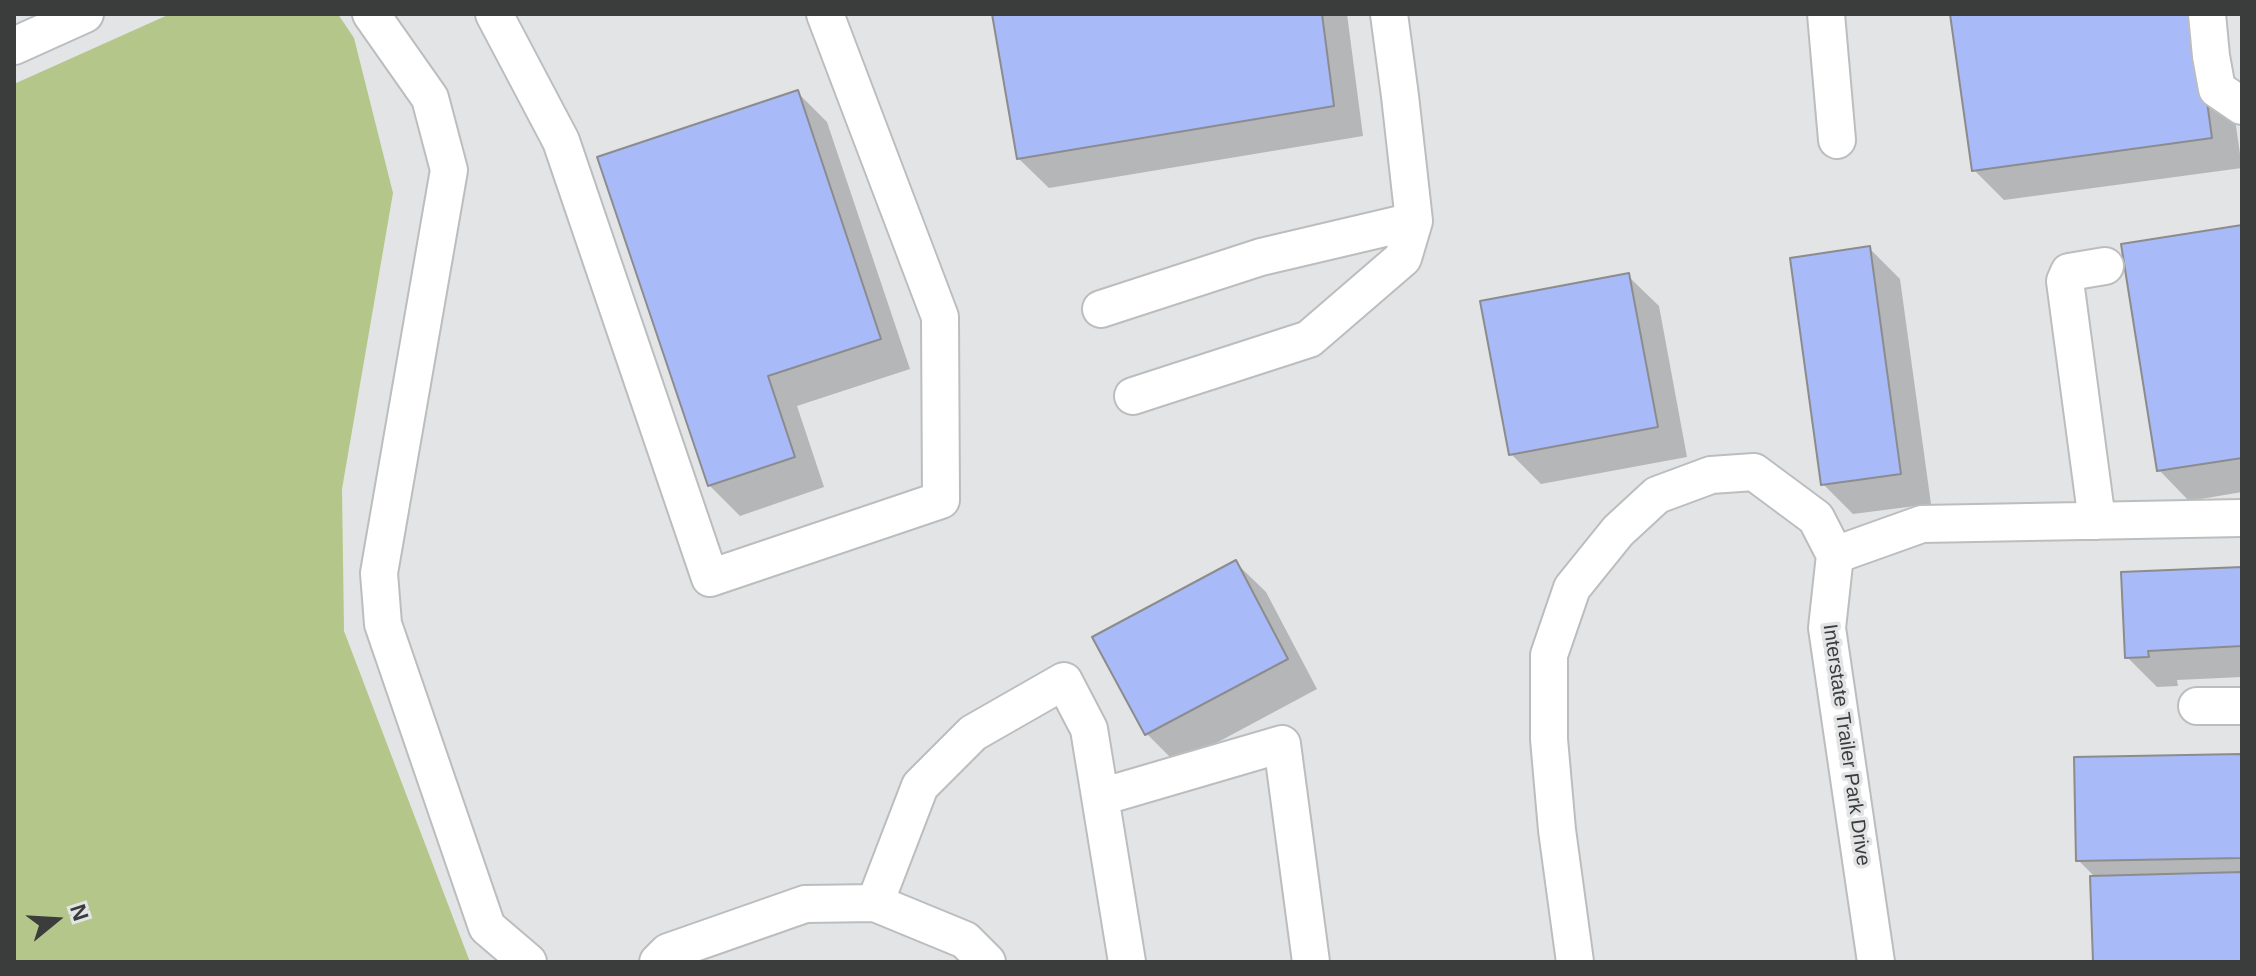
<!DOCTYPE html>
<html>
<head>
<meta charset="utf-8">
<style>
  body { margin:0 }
  #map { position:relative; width:2256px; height:976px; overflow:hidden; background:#e3e4e5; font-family:Arial,sans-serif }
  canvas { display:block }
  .frame { position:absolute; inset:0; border:16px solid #3b3c3c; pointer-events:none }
  .north { position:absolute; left:16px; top:880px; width:80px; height:80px; -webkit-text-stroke:6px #e3e4e5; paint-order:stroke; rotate:72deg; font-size:22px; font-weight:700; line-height:32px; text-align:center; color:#3b3c3c }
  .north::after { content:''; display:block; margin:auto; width:28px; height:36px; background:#3b3c3c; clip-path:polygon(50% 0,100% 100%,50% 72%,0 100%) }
</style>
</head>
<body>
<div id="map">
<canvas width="2256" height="976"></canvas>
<div class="frame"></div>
<div class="north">N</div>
</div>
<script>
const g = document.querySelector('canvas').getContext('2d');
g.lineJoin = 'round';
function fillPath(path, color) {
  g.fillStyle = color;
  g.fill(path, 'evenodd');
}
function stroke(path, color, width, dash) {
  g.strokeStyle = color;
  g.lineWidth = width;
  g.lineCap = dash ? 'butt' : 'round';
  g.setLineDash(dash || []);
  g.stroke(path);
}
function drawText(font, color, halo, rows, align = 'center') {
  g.font = font + ' Arial,sans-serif';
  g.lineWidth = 7;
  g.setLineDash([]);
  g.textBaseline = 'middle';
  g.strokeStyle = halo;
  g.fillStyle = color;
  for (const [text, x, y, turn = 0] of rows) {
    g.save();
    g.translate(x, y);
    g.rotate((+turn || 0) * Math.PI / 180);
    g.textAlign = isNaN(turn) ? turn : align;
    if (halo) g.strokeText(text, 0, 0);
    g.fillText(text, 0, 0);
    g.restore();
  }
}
const green = new Path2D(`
  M170 14H338L354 38 393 193 342 489 344 631 470 962H14V84Z`);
const shadow = new Path2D(`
  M995 14H1347L1363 136 1049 188 1018 158Z
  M1952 14H2220L2242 168 2004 200 1974 170Z
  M797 92 827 122 910 369 797 406 824 487 740 516 709 485Z
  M2242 227V492L2189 501 2159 470Z
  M1870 249 1900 279 1931 504 1853 514 1823 484Z
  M1628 276 1659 306 1687 457 1541 484 1511 454Z
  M1235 562 1266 592 1317 689 1177 764 1147 734 1095 637Z
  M2242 569V677L2177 680 2178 686 2157 687 2127 657Z
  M2242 756V962H2095L2096 878 2078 860Z`);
const building = new Path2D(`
  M992 14H1322L1334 106 1017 159Z
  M1950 14H2195L2212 138 1972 171Z
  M798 90 881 339 768 376 795 457 708 486 597 157Z
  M2242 225V458L2157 471 2121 244Z
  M1870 246 1901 474 1821 485 1790 258Z
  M1629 273 1658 427 1509 455 1480 301Z
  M1236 560 1288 659 1145 735 1092 637Z
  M2242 567V646L2148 651 2149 657 2125 658 2121 572Z
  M2242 754V858L2076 861 2074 757Z
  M2242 872V962H2093L2090 876Z`);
const minor = new Path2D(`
  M371 14 430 98 449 170 379 573 383 624 487 927 528 962
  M494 14 561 141 710 578 941 500 940 317 825 14
  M1826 14 1837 140
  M2207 14 2211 56 2217 89 2242 106
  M14 46 85 14
  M1101 309 1261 257 1414 221
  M1133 396 1309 339 1403 258 1414 221 1400 96 1389 14
  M2097 521 2065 281 2069 272 2105 266
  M2197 706H2242
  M1101 797 1282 744 1311 962
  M875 903 920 786 973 733 1064 681 1089 729 1127 962
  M658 962 668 952 805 904 875 903 965 940 987 962
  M1575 962 1557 830 1549 739V655L1572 588 1618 531 1657 495 1711 475 1754 472 1816 518 1835 555
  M1876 962 1827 628 1835 555 1922 524 2242 518`);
const streetNames = [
  ["Interstate Trailer Park Drive",1846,745,82]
];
fillPath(green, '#b4c68a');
fillPath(shadow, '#0003');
fillPath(building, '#a8bbf8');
stroke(building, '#8c8c8e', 2);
stroke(minor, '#bcbdbe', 40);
stroke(minor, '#fff', 36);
drawText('20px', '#3b3c3c', '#e3e4e5', streetNames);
</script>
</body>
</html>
